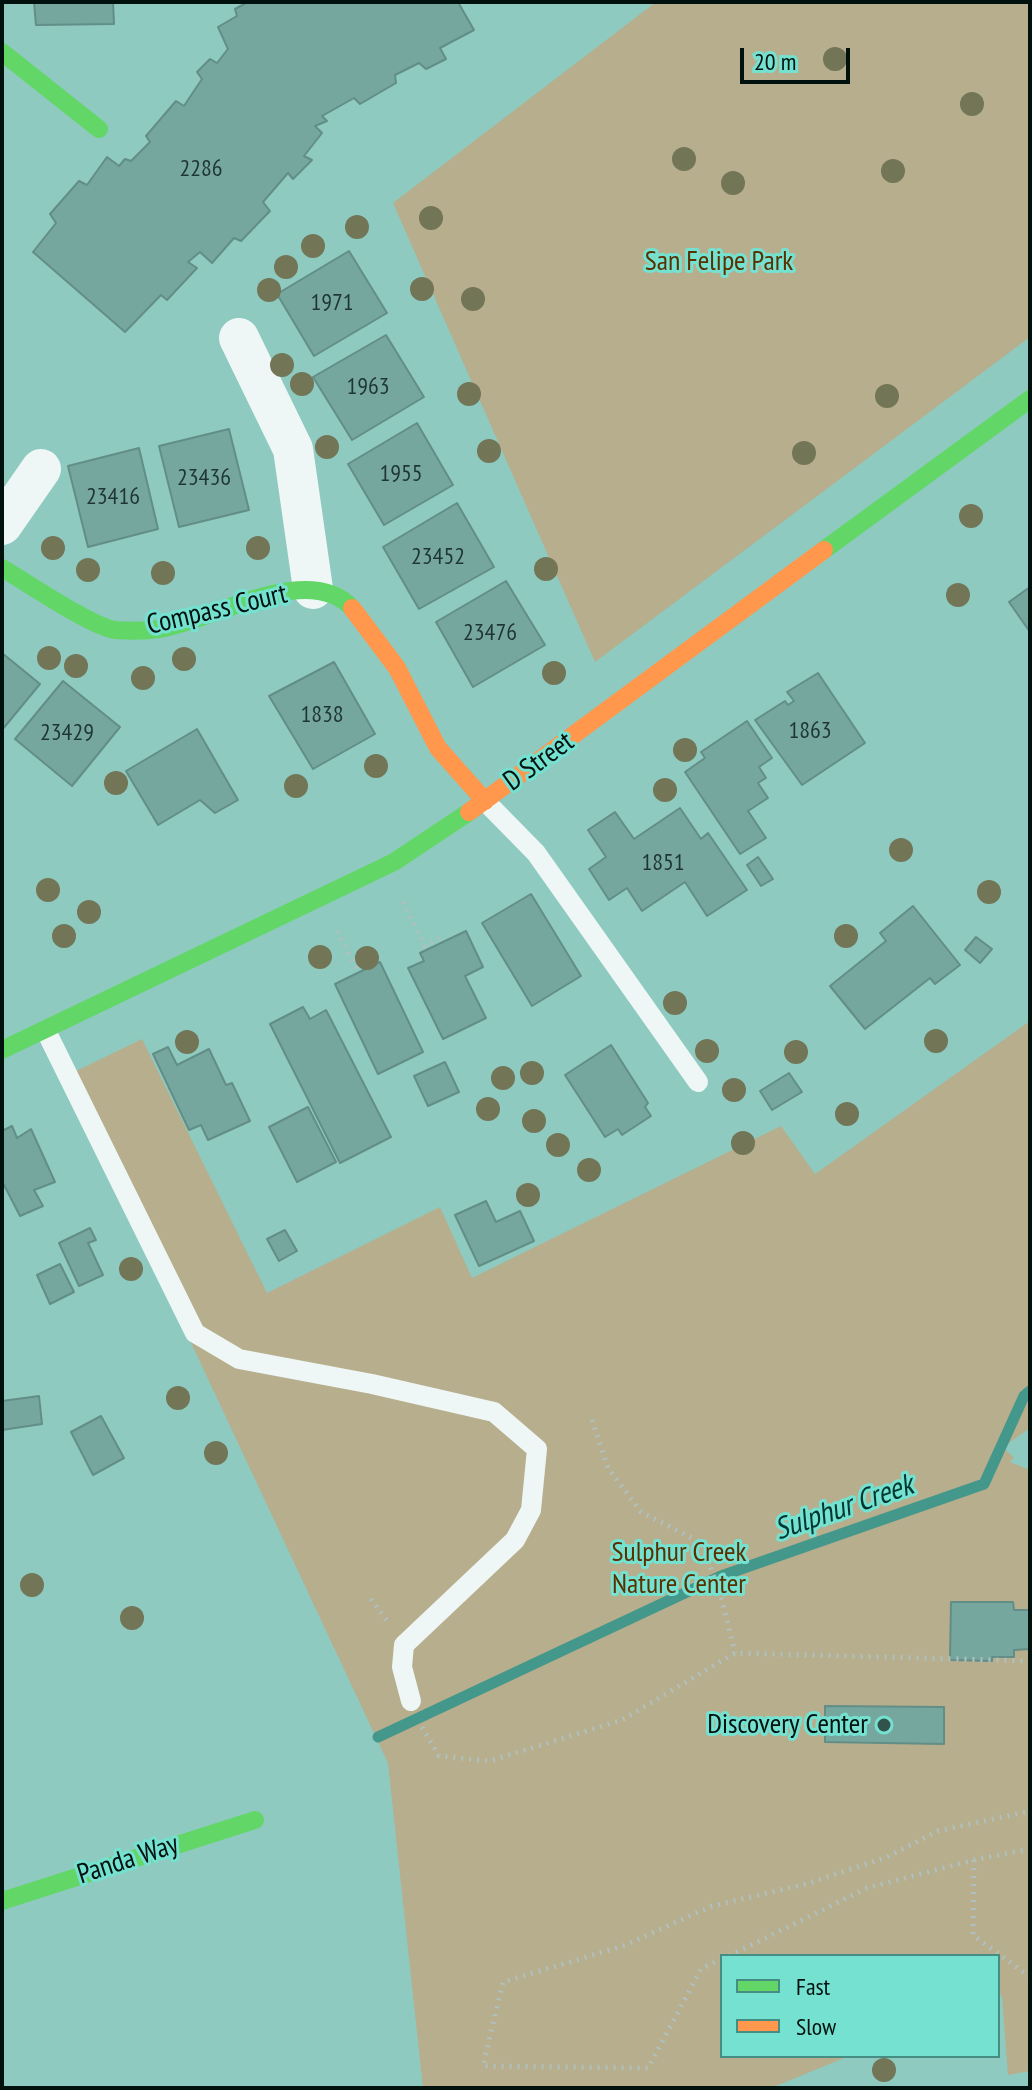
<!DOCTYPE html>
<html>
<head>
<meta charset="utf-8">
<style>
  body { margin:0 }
  #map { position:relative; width:1032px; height:2090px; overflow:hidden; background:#8ecac0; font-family:"PT Sans Narrow",sans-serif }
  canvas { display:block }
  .frame { position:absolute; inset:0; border:4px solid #00110e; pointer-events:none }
  .legend { position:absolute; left:720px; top:1954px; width:280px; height:104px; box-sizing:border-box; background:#75e2d1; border:2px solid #468e83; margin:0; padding:10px 14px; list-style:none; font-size:24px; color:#00110e }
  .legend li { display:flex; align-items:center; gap:16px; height:40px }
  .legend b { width:40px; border:2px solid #468e83 }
  .scale { position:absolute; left:740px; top:48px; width:110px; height:36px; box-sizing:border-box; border:4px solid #00110e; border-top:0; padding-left:10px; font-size:24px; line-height:28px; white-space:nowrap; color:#00110e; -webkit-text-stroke:6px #75e2d1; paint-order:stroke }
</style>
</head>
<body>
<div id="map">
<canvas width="1032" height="2090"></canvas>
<div class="frame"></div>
<ul class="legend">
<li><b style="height:10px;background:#63d668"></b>Fast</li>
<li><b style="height:10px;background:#ff974d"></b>Slow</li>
</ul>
<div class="scale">20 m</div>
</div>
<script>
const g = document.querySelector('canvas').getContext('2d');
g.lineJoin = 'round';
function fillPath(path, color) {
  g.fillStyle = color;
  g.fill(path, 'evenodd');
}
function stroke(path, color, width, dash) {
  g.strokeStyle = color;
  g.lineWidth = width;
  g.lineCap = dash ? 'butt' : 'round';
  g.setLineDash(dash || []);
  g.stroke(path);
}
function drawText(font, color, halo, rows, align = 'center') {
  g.font = font + ' "PT Sans Narrow",sans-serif';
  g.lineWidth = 6;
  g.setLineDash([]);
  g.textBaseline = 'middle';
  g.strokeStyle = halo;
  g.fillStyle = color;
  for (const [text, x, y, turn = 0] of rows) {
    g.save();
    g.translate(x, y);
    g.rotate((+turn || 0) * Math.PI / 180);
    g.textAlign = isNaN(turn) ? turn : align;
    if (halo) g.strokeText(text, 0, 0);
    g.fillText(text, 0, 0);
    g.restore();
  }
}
const green = new Path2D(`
  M656 2H1030V337L595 662 393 203Z
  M1030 1021V1428L1003 1447 1014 1458 1010 1462 1030 1470V2071L1008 2075 1002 1995 998 1996V1956H722V2056H849L771 2088H423L388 1763 66 1076 142 1039 267 1293 440 1207 472 1278 781 1126 815 1174Z`);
const stream = new Path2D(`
  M378 1737 721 1576 984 1484 1024 1396 1030 1391`);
const building = new Path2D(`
  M34 2H113L114 24 36 25Z
  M248 2H458L474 30 440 48 446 59 426 69 419 63 395 75 396 83 360 104 354 98 322 116 327 121 315 126 322 133 304 156 312 160 293 179 288 173 263 202 270 211 241 241 234 238 212 263 200 252 188 262 197 268 167 300 161 295 125 332 33 252 56 223 50 214 79 181 87 185 107 157 119 166 125 159 131 161 150 142 146 136 176 101 184 106 202 79 197 72 210 59 217 63 228 49 218 27 237 16 235 9Z
  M349 251 387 313 314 356 277 294Z
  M386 335 424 397 352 440 313 377Z
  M417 423 453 485 384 525 348 464Z
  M229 429 249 510 179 527 159 446Z
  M139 448 158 529 88 547 68 466Z
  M457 503 494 567 419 609 383 547Z
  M506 581 545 645 473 687 436 622Z
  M1030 587V632L1009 602Z
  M2 653 40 684 2 730Z
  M334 662 375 734 313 769 269 696Z
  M818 673 865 743 802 785 755 720 785 701 788 705 794 701 787 692Z
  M63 681 120 727 72 786 15 739Z
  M747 721 772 758 759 767 766 778 758 783 768 798 748 811 766 838 740 854 685 772 705 758 701 752Z
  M197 729 238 800 215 813 200 800 158 825 126 771Z
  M680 808 701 839 708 833 747 890 707 916 685 882 642 911 627 888 609 900 589 869 606 857 588 830 615 812 634 839Z
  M758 857 773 879 761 886 747 865Z
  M531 894 581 976 532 1006 482 923Z
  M913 906 960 965 935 984 930 978 865 1029 830 986 886 941 880 933Z
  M466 931 483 967 465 976 486 1018 443 1039 408 968 424 961 420 953Z
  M976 937 992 949 980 963 965 950Z
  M380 962 423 1052 378 1074 335 984Z
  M303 1007 310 1019 326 1010 391 1137 340 1163 270 1024Z
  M611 1045 648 1103 645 1107 651 1116 622 1135 618 1129 605 1137 565 1075Z
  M168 1047 177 1065 209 1049 226 1085 232 1083 250 1121 208 1140 201 1125 189 1130 153 1054Z
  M445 1062 459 1092 428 1106 414 1076Z
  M789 1073 802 1092 772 1110 760 1091Z
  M308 1107 336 1162 297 1182 269 1127Z
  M12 1126 17 1138 31 1129 55 1182 34 1190 43 1206 20 1216 2 1181V1131Z
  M486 1201 496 1222 520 1211 534 1241 479 1266 455 1215Z
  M90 1228 96 1240 88 1243 103 1275 79 1286 59 1243Z
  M285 1230 297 1251 279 1261 267 1239Z
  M60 1264 74 1292 50 1304 37 1275Z
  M39 1396 42 1424 2 1430V1401Z
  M101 1416 124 1458 93 1475 71 1432Z
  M951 1602H1013L1014 1610H1030V1649L1014 1650V1657H992V1661L950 1660Z
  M825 1706 944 1707V1744L825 1742Z`);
const path = new Path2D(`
  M403 902 425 946 444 936
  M337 931 357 969
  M592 1420 608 1468 641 1512 702 1543 722 1600 735 1653
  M371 1599 387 1621
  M422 1727 439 1756 490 1761 622 1720 735 1653 1030 1661
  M974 1860 973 1935 1030 1977
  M729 1956 867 1888 974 1860 1030 1849
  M722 1959 701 1969 648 2068 483 2066 503 1982 623 1946 712 1906 806 1884 887 1857 938 1831 1030 1811`);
const lane = new Path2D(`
  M485 801 536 853 698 1082
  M46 1031 195 1333 239 1359 372 1384 494 1412 537 1449 531 1510 515 1540 404 1645 402 1667 411 1701`);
const street = new Path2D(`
  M239 338 293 449 313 589
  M2 525 41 469`);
const fast = new Path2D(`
  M2 52 99 129
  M824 550 1030 399
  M2 568C26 582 92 627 115 630 129 631 146 631 159 629 210 622 308 560 352 608
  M2 1050 394 862 469 812
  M2 1901 255 1820`);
const slow = new Path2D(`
  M352 608 397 668 438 748 485 801
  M469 812 824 550`);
const trees = [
  [835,59],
  [972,104],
  [684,159],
  [893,171],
  [733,183],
  [431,218],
  [357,227],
  [313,246],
  [286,267],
  [422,289],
  [269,290],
  [473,299],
  [282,365],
  [302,384],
  [469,394],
  [887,396],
  [327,447],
  [489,451],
  [804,453],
  [971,516],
  [53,548],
  [258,548],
  [546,569],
  [88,570],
  [163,573],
  [958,595],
  [49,658],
  [184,659],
  [76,666],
  [554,673],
  [143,678],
  [685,750],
  [376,766],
  [116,783],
  [296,786],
  [665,790],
  [901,850],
  [48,890],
  [989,892],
  [89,912],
  [64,936],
  [846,936],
  [320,957],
  [367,958],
  [675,1003],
  [936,1041],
  [187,1042],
  [707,1051],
  [796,1052],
  [532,1073],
  [503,1078],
  [734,1090],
  [488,1109],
  [847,1114],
  [534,1121],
  [743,1143],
  [558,1145],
  [589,1170],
  [528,1195],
  [131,1269],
  [178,1398],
  [216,1453],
  [32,1585],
  [132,1618],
  [884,2070]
];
const markers = [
  [884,1725,8,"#32524c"]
];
const numberNames = [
  ["2286",201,169],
  ["1971",332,303],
  ["1963",368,387],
  ["1955",401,474],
  ["23436",204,478],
  ["23416",113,497],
  ["23452",438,557],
  ["23476",490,633],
  ["1838",322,715],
  ["1863",810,731],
  ["23429",67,733],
  ["1851",663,863]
];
const parkNames = [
  ["San Felipe Park",719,262],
  ["Sulphur Creek",679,1553],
  ["Nature Center",679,1585]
];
const streetNames = [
  ["Compass Court",217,610,-13],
  ["D Street",539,762,-36],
  ["Panda Way",128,1860,-18]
];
const poiNames = [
  ["Discovery Center",868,1725]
];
const waterNames = [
  ["Sulphur Creek",844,1508,-19]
];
fillPath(green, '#b6ae8c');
stroke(stream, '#43978b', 11);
fillPath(building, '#76a79f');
stroke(building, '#628e87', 2);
stroke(path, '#b0c0bd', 5, [2, 6]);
stroke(lane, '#eef7f6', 20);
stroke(street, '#eef7f6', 40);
stroke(fast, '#63d668', 18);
stroke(slow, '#ff974d', 18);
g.fillStyle = '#727556';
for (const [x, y] of trees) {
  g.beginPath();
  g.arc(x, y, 12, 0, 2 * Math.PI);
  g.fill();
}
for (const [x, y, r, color] of markers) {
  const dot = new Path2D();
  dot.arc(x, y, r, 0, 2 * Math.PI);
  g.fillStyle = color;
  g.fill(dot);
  stroke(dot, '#75e2d1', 3);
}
drawText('24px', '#1e3632', null, numberNames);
drawText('28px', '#5b3000', '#75e2d1', parkNames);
drawText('28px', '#00110e', '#75e2d1', streetNames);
drawText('28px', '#00110e', '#75e2d1', poiNames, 'right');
drawText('italic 30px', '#003831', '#75e2d1', waterNames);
</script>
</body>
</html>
